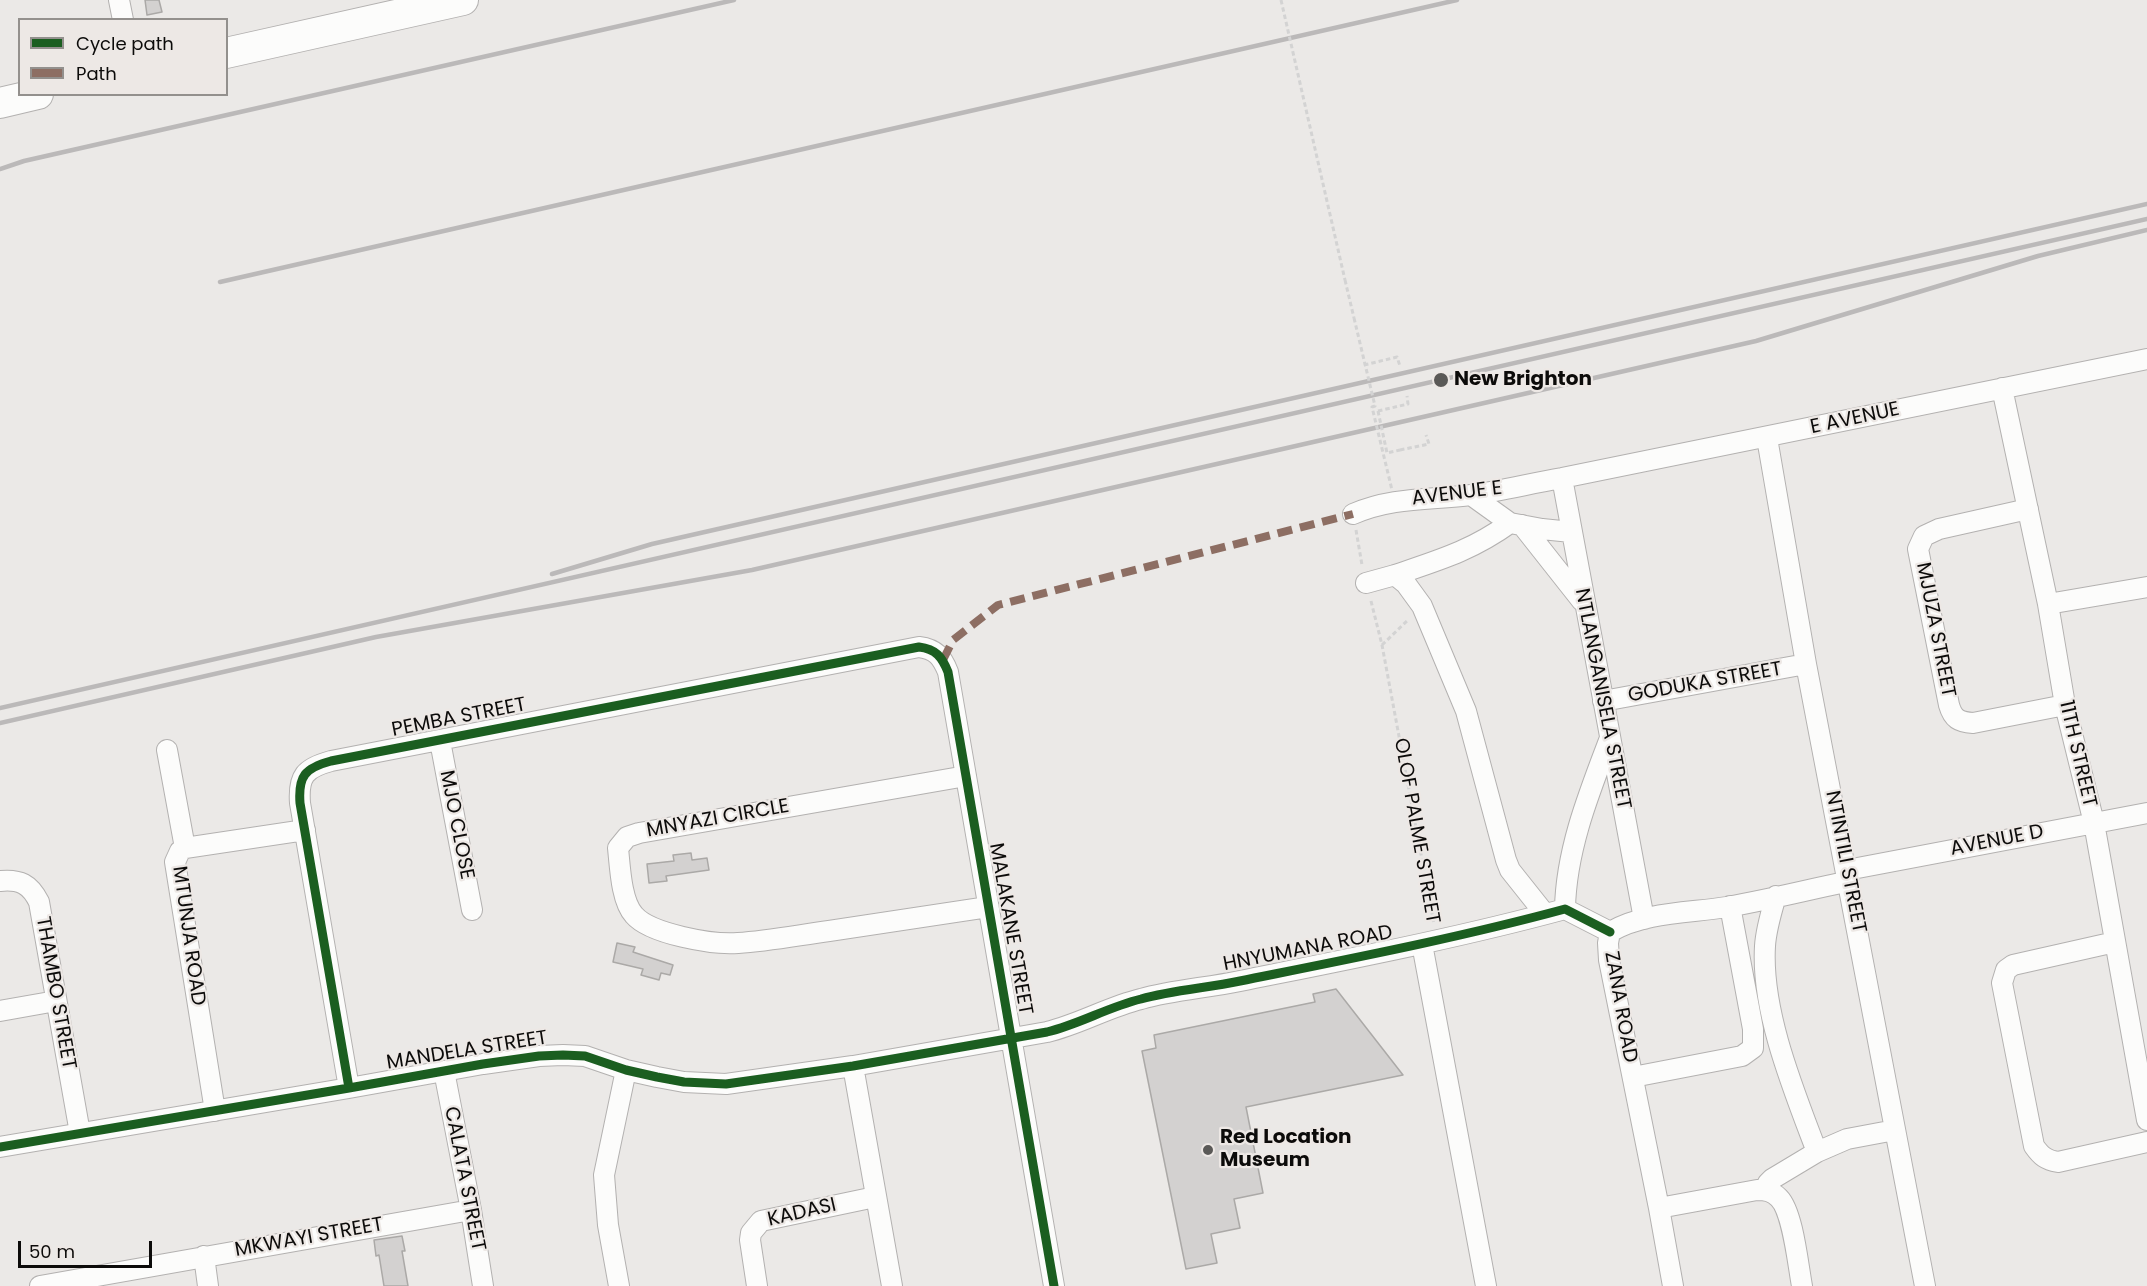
<!DOCTYPE html>
<html>
<head>
<meta charset="utf-8">
<style>
  body { margin:0 }
  #map { position:relative; width:2147px; height:1286px; overflow:hidden; background:#ebe9e7; font-family:Poppins,sans-serif }
  canvas { display:block }
  .legend { position:absolute; left:18px; top:18px; width:210px; height:78px; box-sizing:border-box; background:#ede8e5; border:2px solid #93908d; margin:0; padding:8px 10px; list-style:none; font-size:18px; color:#0c0b0a }
  .legend li { display:flex; align-items:center; gap:12px; height:30px }
  .legend b { width:30px; border:2px solid #93908d }
  .scale { position:absolute; left:18px; top:1241px; width:134px; height:27px; box-sizing:border-box; border:3px solid #0c0b0a; border-top:0; padding-left:8px; font-size:18px; line-height:21px; white-space:nowrap; color:#0c0b0a; -webkit-text-stroke:4px #ede8e5; paint-order:stroke }
</style>
</head>
<body>
<div id="map">
<canvas width="2147" height="1286"></canvas>
<ul class="legend">
<li><b style="height:8px;background:#1b5e20"></b>Cycle path</li>
<li><b style="height:8px;background:#8d6e63"></b>Path</li>
</ul>
<div class="scale">50 m</div>
</div>
<script>
const g = document.querySelector('canvas').getContext('2d');
g.lineJoin = 'round';
function fillPath(path, color) {
  g.fillStyle = color;
  g.fill(path, 'evenodd');
}
function stroke(path, color, width, dash) {
  g.strokeStyle = color;
  g.lineWidth = width;
  g.lineCap = dash ? 'butt' : 'round';
  g.setLineDash(dash || []);
  g.stroke(path);
}
function drawText(font, color, halo, rows, align = 'center') {
  g.font = font + ' Poppins,sans-serif';
  g.lineWidth = 4.5;
  g.setLineDash([]);
  g.textBaseline = 'middle';
  g.strokeStyle = halo;
  g.fillStyle = color;
  for (const [text, x, y, turn = 0] of rows) {
    g.save();
    g.translate(x, y);
    g.rotate((+turn || 0) * Math.PI / 180);
    g.textAlign = isNaN(turn) ? turn : align;
    if (halo) g.strokeText(text, 0, 0);
    g.fillText(text, 0, 0);
    g.restore();
  }
}
const building = new Path2D(`
  M145 0H159L162 12 147 15Z
  M691 853 692 860 707 858 709 870 666 876 667 881 649 883 647 864 674 861 673 855Z
  M617 943 635 947 633 952 673 965 670 975 661 973 659 980 641 975 643 969 613 962Z
  M1336 989 1403 1075 1246 1107 1263 1193 1234 1199 1240 1228 1211 1234 1217 1263 1186 1269 1142 1051 1156 1048 1154 1035 1315 1002 1313 994Z
  M402 1236 405 1251H402L408 1286H384L379 1255 376 1256 374 1240Z`);
const path = new Path2D(`
  M1345 280 1354 318
  M1364 365 1397 357 1400 366
  M1378 411 1408 404 1407 396
  M1400 450 1429 444 1426 435
  M1356 530 1362 565
  M1371 601 1382 645 1434 924
  M1382 645 1409 619`);
const street = new Path2D(`
  M119 0 123 20
  M2002 388 2048 604 2065 705 2094 823 2147 1120
  M1767 438 1806 664 1925 1286
  M1562 478 1644 919
  M1471 495 1510 523 1542 529 1571 532
  M2028 509 1939 529 1924 536 1918 549 1949 705C1953 719 1959 722 1973 723L2065 705
  M1353 514C1392 497 1429 500 1471 495 1501 491 1532 483 1562 478L2147 359
  M1522 525 1582 601
  M1395 575C1439 560 1471 551 1510 523
  M1366 583 1395 575 1406 584 1422 606 1466 711 1506 860 1510 870 1545 914
  M2048 604 2147 587
  M1603 701 1806 664
  M440 741 472 910
  M167 750 185 848
  M966 776 639 833 627 837 618 848C620 866 621 901 634 915 650 934 713 945 738 943 768 941 799 935 829 931 882 923 935 915 988 907
  M1847 870 2147 813
  M0 881C20 879 30 884 39 902L80 1133
  M1776 896C1771 913 1766 929 1765 946 1761 1012 1794 1091 1817 1152
  M1565 909C1566 850 1589 793 1610 738
  M2115 942 2013 965 2006 970 2002 983 2034 1146C2041 1156 2046 1160 2058 1162L2147 1142
  M1422 944 1486 1286
  M0 1011 56 1001
  M853 1066 892 1286
  M444 1071 471 1210 483 1286
  M1633 1077 1742 1056 1753 1048V1029L1730 906
  M349 1088 300 803C298 776 305 768 331 761L919 647C936 649 942 657 948 672L1054 1286
  M215 1111 175 862 180 851 185 848 305 830
  M0 1147 349 1088 483 1064 539 1056 563 1055 585 1056 626 1070 657 1077 684 1082 726 1084 853 1066 1047 1032C1080 1024 1108 1007 1141 999 1173 990 1207 988 1240 981 1349 959 1458 938 1565 909L1610 932
  M1765 1190 1768 1183 1772 1179 1817 1152 1847 1139 1895 1130
  M1659 1208 1757 1190C1766 1190 1772 1191 1779 1198 1793 1212 1798 1265 1802 1286
  M204 1256 208 1286
  M40 1286 471 1210
  M619 1286 608 1225 604 1175 626 1070
  M757 1286 750 1240 751 1233 761 1221 875 1197
  M1673 1286 1659 1208 1609 960 1608 943 1610 932C1644 912 1689 913 1727 907 1768 900 1808 890 1849 881`);
const primary = new Path2D(`
  M226 53 463 0
  M0 103 38 94`);
const rail = new Path2D(`
  M0 169 24 161 734 0
  M220 282 1457 0
  M552 574 652 544 2147 204
  M0 708 2147 219
  M0 723 376 637 752 570 1756 341 2038 256 2147 230`);
const pathBridge = new Path2D(`
  M1281 0 1345 280
  M1354 318 1375 406 1372 407 1392 490
  M1378 411 1387 453 1400 450`);
const quiet = new Path2D(`
  M943 660 953 640 998 605 1353 514`);
const cycleway = new Path2D(`
  M349 1088 300 803C298 776 305 768 331 761L919 647C936 649 942 657 948 672L1054 1286
  M0 1147 349 1088 483 1064 539 1056 563 1055 585 1056 626 1070 657 1077 684 1082 726 1084 853 1066 1047 1032C1080 1024 1108 1007 1141 999 1173 990 1207 988 1240 981 1349 959 1458 938 1565 909L1610 932`);
const markers = [
  [1441,380,8,"#5a5957"],
  [1208,1150,6,"#5a5957"]
];
const poiNames = [
  ["New Brighton",1454,380],
  ["Red Location",1220,1138],
  ["Museum",1220,1161]
];
const streetNames = [
  ["E AVENUE",1855,419,-12],
  ["AVENUE E",1457,494,-7],
  ["MJUZA STREET",1935,630,79],
  ["GODUKA STREET",1705,683,-10],
  ["NTLANGANISELA STREET",1602,699,79],
  ["PEMBA STREET",459,718,-11],
  ["11TH STREET",2077,754,77],
  ["MNYAZI CIRCLE",718,819,-10],
  ["MJO CLOSE",456,825,79],
  ["OLOF PALME STREET",1416,831,80],
  ["AVENUE D",1997,841,-11],
  ["NTINTILI STREET",1845,862,79],
  ["MALAKANE STREET",1010,929,80],
  ["MTUNJA ROAD",188,936,82],
  ["HNYUMANA ROAD",1308,949,-11],
  ["THAMBO STREET",55,993,80],
  ["ZANA ROAD",1620,1007,80],
  ["MANDELA STREET",467,1051,-9],
  ["CALATA STREET",464,1179,79],
  ["KADASI",802,1213,-13],
  ["MKWAYI STREET",309,1238,-10]
];
fillPath(building, '#d3d1d0');
stroke(building, '#aba9a7', 1.5);
stroke(street, '#b3b1b0', 22);
stroke(primary, '#b3b1b0', 32);
stroke(path, '#d3d3d3', 3, [4.5, 3]);
stroke(street, '#fcfcfb', 20);
stroke(primary, '#fcfcfb', 30);
stroke(rail, '#bbb9b9', 4.5);
stroke(pathBridge, '#d3d3d3', 3, [4.5, 3]);
stroke(quiet, '#8d6e63', 8, [15, 8]);
stroke(cycleway, '#1b5e20', 9);
for (const [x, y, r, color] of markers) {
  const dot = new Path2D();
  dot.arc(x, y, r, 0, 2 * Math.PI);
  g.fillStyle = color;
  g.fill(dot);
  stroke(dot, '#ede8e5', 2);
}
drawText('bold 20px', '#0c0b0a', '#ede8e5', poiNames, 'left');
drawText('20px', '#0c0b0a', '#ede8e5', streetNames);
</script>
</body>
</html>
